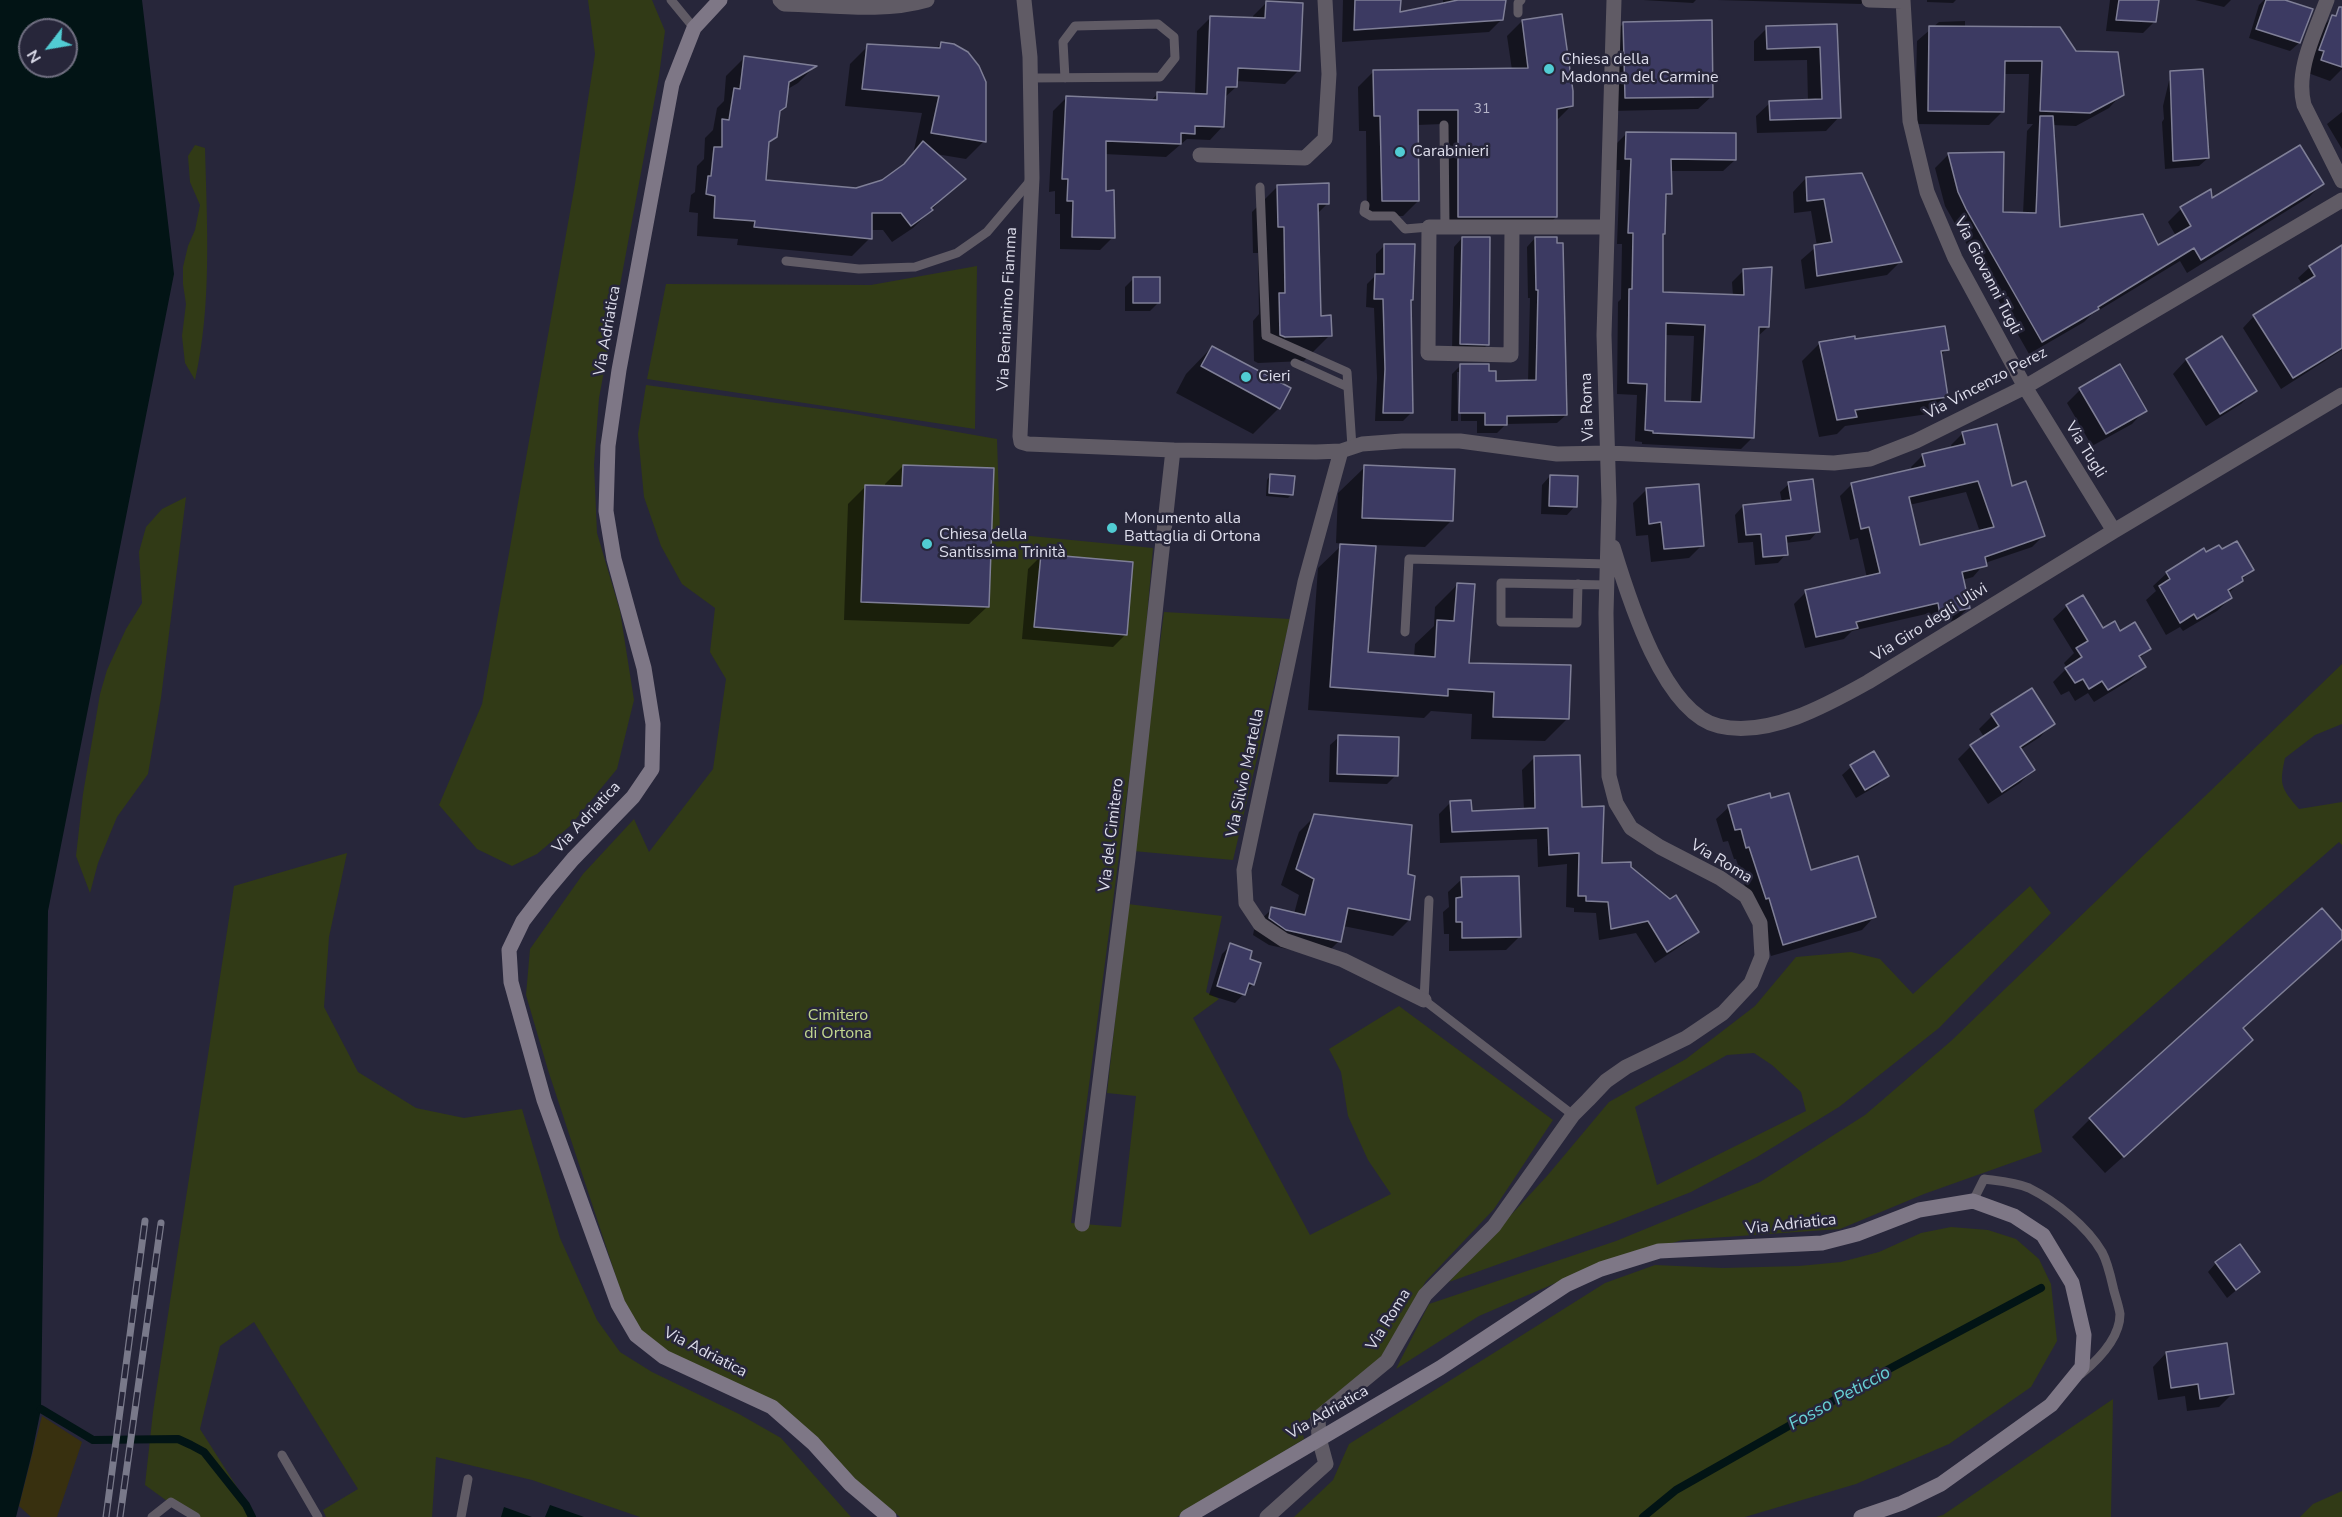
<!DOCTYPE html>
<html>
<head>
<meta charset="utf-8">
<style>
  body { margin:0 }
  #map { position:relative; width:2342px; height:1517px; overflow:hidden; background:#27263a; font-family:"Nunito Sans",sans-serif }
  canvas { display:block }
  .north { position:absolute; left:18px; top:18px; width:60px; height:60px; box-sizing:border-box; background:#27263a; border:2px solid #706f81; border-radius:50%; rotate:239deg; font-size:16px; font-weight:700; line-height:24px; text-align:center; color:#ddddeb }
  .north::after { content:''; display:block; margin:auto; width:21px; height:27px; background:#51ccd3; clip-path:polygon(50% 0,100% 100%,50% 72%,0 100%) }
</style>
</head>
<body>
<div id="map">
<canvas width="2342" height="1517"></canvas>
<div class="north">N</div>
</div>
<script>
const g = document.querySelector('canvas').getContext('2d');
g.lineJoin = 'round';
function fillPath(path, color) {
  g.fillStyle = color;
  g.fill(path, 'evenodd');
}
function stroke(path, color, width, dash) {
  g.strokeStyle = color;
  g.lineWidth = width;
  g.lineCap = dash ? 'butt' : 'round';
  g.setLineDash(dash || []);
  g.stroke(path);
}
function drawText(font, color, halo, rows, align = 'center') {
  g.font = font + ' "Nunito Sans",sans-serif';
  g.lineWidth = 5;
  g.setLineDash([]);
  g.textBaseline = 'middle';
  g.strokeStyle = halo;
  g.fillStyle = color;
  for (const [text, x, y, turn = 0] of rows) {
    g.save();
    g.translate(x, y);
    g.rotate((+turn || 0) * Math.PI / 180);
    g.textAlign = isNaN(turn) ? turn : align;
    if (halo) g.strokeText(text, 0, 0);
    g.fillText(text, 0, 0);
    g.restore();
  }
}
const green = new Path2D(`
  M588 0H652L665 31 659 76 599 398 594 465 597 533 620 611 634 700 617 769 570 826 537 854 512 866 477 849 439 805 482 704 575 184 595 54Z
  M195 145 205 148C207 225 212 305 195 380L185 363 182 336 186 304 183 284V267L188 246 195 230 200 205 190 182 188 156Z
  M977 266 975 429 647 379 666 284 871 285Z
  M646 385 849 413 997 439 1000 533 1153 548 1141 687 1071 1223 1121 1227 1136 1096 1107 1093 1128 904 1222 916 1206 992 1219 999 1193 1018 1310 1235 1391 1194 1368 1160 1348 1116 1341 1072 1329 1049 1399 1006 1553 1120 1494 1209 1426 1281 1379 1361 1301 1425 1304 1439 1177 1517H900L858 1482 820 1441 669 1352 642 1331 624 1301 548 1070 526 995 530 949 583 874 634 819 649 852 713 769 726 679 710 652 715 608 682 584 661 546 644 497 638 434Z
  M186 497 161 698 148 774 117 817 98 863 90 893 76 856 83 794 100 694 107 670 126 629 142 603 139 552 146 527 162 509Z
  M1164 612 1290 619 1233 860 1133 851Z
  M2342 664V724L2315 735 2285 758C2279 785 2281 788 2299 809L2342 802V845L2339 842 2034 1110 2042 1152 1924 1194 1840 1229 1682 1240 1586 1270 1479 1316 1396 1369 1429 1304 1616 1241 1760 1182 1865 1115 1951 1041Z
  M347 853 329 937 324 1007 358 1072 416 1108 464 1118 522 1109 560 1238 597 1320 620 1352 652 1372 739 1414 781 1438 851 1517H640L532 1480 436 1457 432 1517H326L323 1510 358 1489 254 1322 220 1346 200 1429 256 1517H189L145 1485 153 1412 234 886Z
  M2030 886 2051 913 1939 1028 1839 1107 1757 1157 1691 1192 1610 1224 1449 1282 1547 1176 1609 1102 1686 1059 1755 1006 1796 957 1851 952 1880 959 1913 994ZM1754 1053 1772 1065 1801 1092 1806 1111 1657 1185 1635 1107 1727 1055Z
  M1951 1227 1988 1230 2016 1239 2039 1259 2051 1284 2057 1341 2031 1387 1949 1444 1856 1484 1745 1517H1294L1333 1480 1349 1444 1605 1283 1655 1265 1723 1268 1799 1266 1841 1262 1879 1252 1921 1233Z
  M2113 1399 2111 1517H1936L1943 1515Z
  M2342 1491V1517H2300L2313 1504Z`);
const sand = new Path2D(`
  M42 1416 82 1442 57 1517H31L19 1506Z`);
const water = new Path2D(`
  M0 0H142L174 274 48 911 41 1409 32 1453 16 1517H0ZM30 30H66V66H30Z
  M550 1505 584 1517H545Z
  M504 1507 532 1517H501Z`);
const shadow = new Path2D(`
  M1343 0H1399V14L1443 5V0H1505L1502 19 1489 32 1342 42Z
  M1643 0H1696L1693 3Z
  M1717 0H1865L1861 4Z
  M1927 0H1956L1953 3 1927 2Z
  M2110 0H2157L2154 22 2143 33 2106 31Z
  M2195 0H2231L2224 7Z
  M2264 0H2280L2311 10 2299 43 2290 51 2249 38 2259 5Z
  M1266 3 1299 70 1285 84 1236 81V87L1224 98 1223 126 1210 140 1187 139 1166 157 1104 154 1105 193 1113 237 1100 250 1060 249V214H1055V191L1049 192 1053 111 1066 98 1150 102 1158 93 1195 95 1197 31 1211 17 1253 19V16Z
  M2332 17 2342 20V69L2330 81 2308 73 2319 30Z
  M1522 21 1571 106 1556 121V217L1541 232H1443V124L1417 125 1418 201 1403 216H1367L1366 131H1359L1358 87 1373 72 1512 70 1507 36Z
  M1965 21V28L2075 52 2122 94 2109 108 2076 126 2052 125 2059 229 2157 247 2176 236 2168 222 2181 209 2210 191 2211 201 2322 184 2309 197 2187 273 2180 261 2091 315 2084 322 2029 354 1945 206 1935 168 1948 155 2002 154 2001 213 2023 214 2027 131 2033 124H2027L2029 74H2003V111L1989 125 1915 124 1917 41 1939 22Z
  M1624 23 1712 96 1698 109 1612 111 1610 37Z
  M1836 26 1839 117 1826 131 1757 133 1756 116 1770 103 1808 101 1807 60 1754 61V41L1767 28Z
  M942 43 984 141 966 159 936 154 963 179 913 228 892 242 883 230H870V238L852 256 737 245 738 239 697 236 698 213 689 212 691 195 695 192 697 166 704 159 705 138 713 130 717 108 724 101 726 76 744 58 814 67 798 83 786 90 778 113 776 136 768 144 764 182 856 189 883 181 898 170 916 151 914 150 922 113 845 106 850 64 868 46 935 49Z
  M2178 72 2208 158 2199 166 2165 169 2162 122 2164 119 2163 106 2169 81Z
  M2342 112V149L2327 124Z
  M1626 134 1735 160 1723 171H1670V193L1664 199V234L1661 236V293L1733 296 1732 282 1744 270 1768 327 1757 337 1752 438 1741 449 1642 444V442L1635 441 1637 395 1617 394 1618 302 1621 299 1622 244H1617L1620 170H1615V145ZM1665 335 1694 336 1691 403 1663 402Z
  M1806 178 1900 262 1887 275 1805 289 1801 260 1817 246 1811 211 1794 213 1793 192Z
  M1278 186 1328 203 1317 214 1320 317 1330 335 1304 361 1258 363 1254 361 1253 321 1259 314 1258 253H1253L1252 212Z
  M1462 238 1488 344 1479 353 1452 352 1454 247Z
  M1535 238 1566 415 1557 423 1506 424 1497 433H1477V421H1451L1452 374 1461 365 1488 372 1494 382H1528L1530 298H1528L1527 247ZM1457 372H1460L1461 421H1458Z
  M1385 245 1412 300 1410 301 1411 413 1403 421H1375L1377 378 1374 308 1366 307 1367 284 1376 275V254Z
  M2342 247V350L2281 389 2243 328 2254 316 2303 285 2298 278 2310 267Z
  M1134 278 1158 303 1150 311H1125V287Z
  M2222 338 2255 391 2241 404 2206 426 2173 374 2186 360Z
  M1854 341 1947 349 1940 356 1946 396 1928 414 1845 426 1837 434 1819 437 1802 361 1820 343Z
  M1212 347 1279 408 1253 434 1176 393 1186 374Z
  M2080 390 2145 410 2132 424 2092 446 2067 403Z
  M1963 433 2011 488 2043 536 2032 547 1985 563 1973 577 1962 580 1968 608 1956 620 1929 625 1926 614 1852 631 1844 639 1805 648 1794 604 1806 592 1867 578 1858 538 1850 540 1840 496 1852 484 1912 470 1911 467 1923 455 1952 449 1951 445ZM1966 492 1980 532 1919 547 1909 505Z
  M903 466 987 607 969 624 844 620 848 504 866 486 885 487V484Z
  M1365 467 1451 521 1425 547 1375 545 1367 653 1414 657 1415 644 1434 626 1435 607 1458 584 1468 664 1568 718 1545 741 1471 739 1472 714 1431 711 1424 718 1308 710 1318 568 1343 544 1336 543 1338 493Z
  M1270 476 1292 494 1288 498 1266 496 1267 480Z
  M1550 476 1575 506 1567 515 1541 514 1542 485Z
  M1789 484 1818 531 1810 540 1785 543 1786 554 1778 563 1755 565 1753 542 1738 543 1735 515 1743 506 1782 502 1780 492Z
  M1646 490 1702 545 1689 558 1651 562 1648 535 1636 536 1633 503Z
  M2206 554 2252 570 2228 594 2231 598 2217 611 2183 631 2180 627 2166 635 2146 600 2156 591 2153 586 2167 573Z
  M1041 556 1126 634 1113 647 1022 639 1028 569Z
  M2067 606 2102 631 2120 633 2150 648 2139 659 2144 667 2130 680 2094 702 2088 693 2075 701 2069 691 2061 695 2053 682 2067 668 2064 663 2074 653 2053 619Z
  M2031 690 2053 723 2040 737 2020 750 2033 770 2020 783 1988 804 1958 759 1971 746 1984 737 1979 729 1992 716Z
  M1339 737 1396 775 1387 784 1329 782 1330 745Z
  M1534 758 1580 808 1600 864 1629 868 1670 901 1697 931 1685 943 1655 963 1636 933 1599 940 1596 913 1574 912V908L1566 907 1567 864 1538 867 1537 839 1440 843 1439 814 1451 802 1470 812 1524 810 1522 770Z
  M1851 767 1887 776 1878 785 1856 798 1842 775Z
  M1729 807 1810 872 1874 917 1862 930 1771 956 1757 910 1753 911 1736 859H1734L1728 841 1723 842 1716 819Z
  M1315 816 1406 875 1409 920 1393 936 1343 926 1339 941 1323 957 1269 945 1253 935 1255 925 1272 909 1294 914 1299 895 1281 885 1299 832Z
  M1462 879 1519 937 1506 950 1449 951V934H1444L1443 912 1449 907 1448 892Z
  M2342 933V937L2326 953 2242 1029 2234 1057 2105 1173 2072 1137 2090 1119Z
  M1231 945 1248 960 1253 984 1235 1003 1209 995 1222 954Z
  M2216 1263 2258 1272 2227 1298 2208 1272Z
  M2166 1353 2233 1393 2219 1407 2187 1411 2185 1396 2158 1400 2153 1367Z`);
const stream = new Path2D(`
  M41 1409 93 1440 178 1439 191 1445 204 1452 246 1505 252 1517
  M1643 1517 1676 1490 1889 1369 2041 1288`);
const building = new Path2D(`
  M1355 0H1401L1400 12 1458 0H1506L1503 20 1354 30Z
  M2119 0H2159L2156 22 2116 20Z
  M2266 0H2285L2313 9 2300 43 2256 29Z
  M1266 1 1303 3 1300 71 1238 68 1237 87H1226L1224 127 1195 126V134L1181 133V144L1106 141V191L1114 190 1115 238 1072 237 1073 201H1067L1068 179H1062L1066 96 1157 100V92L1207 94 1210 16 1265 18Z
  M2339 7H2342V67L2321 60 2324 51 2319 50 2332 15 2336 16Z
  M1562 14 1573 91V106L1557 109V217H1458V110H1418L1419 201H1382L1380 116H1374L1373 70 1528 68 1522 20Z
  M1712 20 1713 97 1625 98 1623 22Z
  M1837 24 1841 118 1770 120 1769 101 1822 99 1820 47 1767 49 1766 26Z
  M1929 26 2060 27 2076 51 2118 52 2124 95 2090 113 2040 111 2042 61H2005L2004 112 1928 111Z
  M941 42 954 44 968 52 979 66 986 82V142L931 133 939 96 862 89 867 44 940 48Z
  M744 56 817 66 789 82 786 107 780 111 777 137 769 142 766 180 856 188 882 180 904 164 923 141 966 179 931 208 933 210 911 226 901 213H872V239L754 227 755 221 714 218 715 196 706 194 708 176H711L714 147H722V119L729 120 734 88 740 89Z
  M2203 69 2209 158 2173 161 2170 71Z
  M2040 116H2053L2060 227 2143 214 2158 245 2191 226 2180 207 2211 189 2212 198 2300 145 2324 184 2201 260 2194 248 2098 307 2099 309 2042 342 1966 209 1958 192 1948 153 2004 152 2003 212 2036 213Z
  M1626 132 1736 133V160L1671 159 1672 194H1666L1665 234H1663V292L1744 295 1743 269 1772 267 1769 327H1759L1754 438 1653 433V431L1645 430 1647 384 1628 383 1629 289H1632L1633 233H1628L1631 159H1625ZM1666 323 1705 325 1701 402 1665 401Z
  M1862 173 1902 262 1817 276 1814 245 1832 242 1824 199 1807 201 1806 177Z
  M1329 183V204H1318L1321 316 1331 315 1332 336 1285 337 1280 335 1279 293H1285L1284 227H1278L1277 185Z
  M1462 237H1490L1489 345 1460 344Z
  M1535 237H1557V243H1563L1567 415 1507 416V425H1485V413H1459L1460 364H1489V371H1496V381L1536 380 1538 290H1536Z
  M1384 244H1415L1413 300H1411L1413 413H1383L1385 369 1383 299H1374L1375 274H1384Z
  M2342 245V348L2293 378 2253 315 2315 276 2309 266Z
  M1133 277H1160V303H1133Z
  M1945 326 1949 350 1941 351 1948 397 1855 410 1857 417 1837 420 1819 342 1855 336V339Z
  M2222 336 2257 391 2220 414 2186 359Z
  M1212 346 1291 388 1280 409 1201 366Z
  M2120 364 2147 411 2106 434 2079 388Z
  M1997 424 2012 486 2026 481 2045 536 1985 557 1987 566 1962 572 1970 608 1940 615 1938 603 1856 622 1858 628 1816 637 1805 590 1880 573 1869 527 1861 529 1851 483 1925 466 1922 454 1965 444 1962 432ZM1978 481 1994 527 1920 545 1909 497Z
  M903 465 994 468 989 607 861 602 865 485 902 486Z
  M1364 465 1455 469 1453 521 1362 518Z
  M1270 474 1295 476 1293 495 1269 493Z
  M1550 475 1578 476 1577 507 1549 506Z
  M1813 479 1820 532 1786 536 1788 555 1763 557 1761 534 1746 535 1743 505 1791 500 1788 482Z
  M1699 484 1704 546 1664 549 1661 522 1649 524 1646 488Z
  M2237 541 2254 570 2242 577 2243 581 2228 590 2232 598 2197 619 2194 614 2180 623 2159 586 2170 579 2166 572 2204 548 2206 552 2219 545 2222 549Z
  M1340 544 1376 546 1368 652 1435 657 1437 620 1454 621 1457 583 1475 584 1469 663 1571 665 1569 719 1493 717 1494 692 1448 689V696L1330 687Z
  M1041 554 1133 562 1127 635 1034 627Z
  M2083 595 2103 628 2115 621 2120 631 2135 622 2151 649 2139 656 2146 667 2108 690 2102 681 2089 689 2083 679 2075 683 2065 668 2082 657 2076 648 2088 641 2066 605Z
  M2032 688 2055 724 2020 747 2035 770 2002 792 1970 745 1999 726 1991 714Z
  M1338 735 1399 737 1398 776 1337 774Z
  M1874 751 1889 776 1865 790 1850 765Z
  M1580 755 1582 807 1604 806 1602 863 1631 862V867L1670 899 1676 895 1699 932 1667 952 1648 921 1611 929 1608 902 1586 901V896H1578L1579 853 1549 855 1548 828 1452 832 1450 801 1471 800 1472 811 1535 808 1534 756Z
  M1770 793 1771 798 1789 793 1811 870 1858 856 1876 917 1783 945 1769 898 1766 899 1749 847 1746 848 1741 829 1735 830 1728 805Z
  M1314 814 1412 825 1408 874 1415 876 1410 920 1348 908 1341 942 1286 930 1269 918 1271 907 1305 915 1314 879 1296 869Z
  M1519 876 1521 937 1462 938V922H1456V898L1462 897 1461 877Z
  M2322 908 2342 931V939L2243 1028 2253 1040 2124 1157 2089 1118Z
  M1230 943 1252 951 1250 959 1261 963 1254 985 1249 983 1245 995 1217 986Z
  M2240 1244 2260 1272 2236 1290 2215 1262Z
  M2227 1343 2234 1394 2200 1399 2198 1384 2171 1388 2166 1352Z`);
const lane = new Path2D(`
  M671 0 694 28
  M1518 13V3L1521 0
  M1030 78 1160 77 1175 58 1174 37 1158 24 1075 26 1063 42 1065 78
  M1444 125 1445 228
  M1260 187 1266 336 1347 372 1352 447
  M1365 205 1364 212 1371 216H1393L1405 229 1429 227
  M786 261 859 269 915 267 957 253 987 232 1031 180
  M1295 363 1348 387
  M1578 584 1577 623 1501 622V583L1607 585
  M1405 632 1409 559 1608 564
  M1429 900 1424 1000 1573 1115
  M1973 1201 1984 1179C1999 1181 2015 1182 2029 1188 2055 1201 2087 1226 2102 1252 2108 1263 2111 1278 2114 1291 2116 1298 2119 1307 2120 1314 2120 1338 2098 1360 2081 1374
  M282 1455 318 1517
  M152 1517 171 1502 196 1517
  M461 1517 468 1479`);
const street = new Path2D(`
  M780 0 784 4C831 5 883 13 927 0
  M1024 0 1030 57 1032 178 1020 436 1021 442 1028 444 1173 450 1316 452 1341 451 1362 444 1402 441H1460L1557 454 1608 453 1834 463 1870 459 1916 441 2025 387 2342 200
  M1869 0 1902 1
  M1903 0 1910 121 1927 192 1955 258 2025 387 2114 531
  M2327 0C2315 33 2295 70 2304 105L2342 181
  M1200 155 1305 158 1325 139 1329 74 1325 0
  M1512 227 1511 355 1428 353 1429 227H1607
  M1341 451 1305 582 1244 870 1246 903 1260 924 1284 940 1343 960 1424 1000
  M1613 547C1628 596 1663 713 1719 726 1768 738 1827 705 1868 682L2114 531 2342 395
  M1082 1224 1128 858 1173 450
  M1267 1517 1326 1464 1319 1438 1318 1418 1387 1361 1425 1295 1494 1226 1573 1115 1588 1100 1606 1081 1626 1067 1686 1038 1723 1013 1751 983 1762 956 1760 923 1746 896 1720 878 1660 847 1631 828 1616 803 1609 776 1606 613 1609 501 1604 335 1614 0`);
const secondary = new Path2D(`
  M720 0 694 28 672 84 619 370 608 446 606 511 614 559 644 668 653 724 652 769 633 797 573 859 546 891 523 921 509 950 511 982 544 1100 618 1304 636 1335 664 1357 772 1407 813 1443 850 1484 889 1517
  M1187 1517 1440 1368 1566 1285 1601 1269 1659 1251 1822 1243 1857 1234 1919 1210 1973 1201 2014 1216 2043 1235 2072 1283 2084 1335 2082 1367 2051 1405 1941 1484 1902 1503 1861 1517`);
const rail = new Path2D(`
  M106 1517 145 1221
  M120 1517 161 1223`);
const markers = [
  [1549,69,6,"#51ccd3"],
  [1400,152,6,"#51ccd3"],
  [1246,377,6,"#51ccd3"],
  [1112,528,6,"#51ccd3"],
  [927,544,6,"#51ccd3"]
];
const numberNames = [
  ["31",1482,110]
];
const poiNames = [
  ["Chiesa della",1561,60],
  ["Madonna del Carmine",1561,78],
  ["Carabinieri",1412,152],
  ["Cieri",1258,377],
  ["Monumento alla",1124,519],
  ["Battaglia di Ortona",1124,537],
  ["Chiesa della",939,535],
  ["Santissima Trinità",939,553]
];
const streetNames = [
  ["Via Giovanni Tugli",1987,276,63],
  ["Via Beniamino Fiamma",1008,309,-87],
  ["Via Adriatica",608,331,-80],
  ["Via Vincenzo Perez",1986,384,-28],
  ["Via Roma",1588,407,-92],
  ["Via Tugli",2085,450,58],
  ["Via Giro degli Ulivi",1930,623,-32],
  ["Via Silvio Martella",1246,773,-78],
  ["Via Adriatica",587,818,-47],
  ["Via del Cimitero",1112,835,-83],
  ["Via Roma",1721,862,31],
  ["Via Adriatica",1791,1225,-6],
  ["Via Roma",1389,1320,-58],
  ["Via Adriatica",705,1353,27],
  ["Via Adriatica",1328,1413,-30]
];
const parkNames = [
  ["Cimitero",838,1016],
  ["di Ortona",838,1034]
];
const waterNames = [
  ["Fosso Peticcio",1840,1399,-29]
];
fillPath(green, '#313a16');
fillPath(sand, '#38300f');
fillPath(water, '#021415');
fillPath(shadow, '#0007');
stroke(stream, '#021415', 8);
fillPath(building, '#3c3a62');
stroke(building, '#7f7f97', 1.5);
stroke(lane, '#605b65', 9);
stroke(street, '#605b65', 15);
stroke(secondary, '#7e7786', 15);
stroke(rail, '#79798a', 7);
stroke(rail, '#27263a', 4.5, [14]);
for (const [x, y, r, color] of markers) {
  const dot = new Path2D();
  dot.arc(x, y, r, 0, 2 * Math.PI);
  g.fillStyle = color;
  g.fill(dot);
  stroke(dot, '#27263a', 2);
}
drawText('14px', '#b5b4c9', null, numberNames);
drawText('16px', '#ddddeb', '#27263a', poiNames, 'left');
drawText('16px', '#ddddeb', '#27263a', streetNames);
drawText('16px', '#c2d78e', '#27263a', parkNames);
drawText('italic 18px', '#68d1d5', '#27263a', waterNames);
</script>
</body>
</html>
